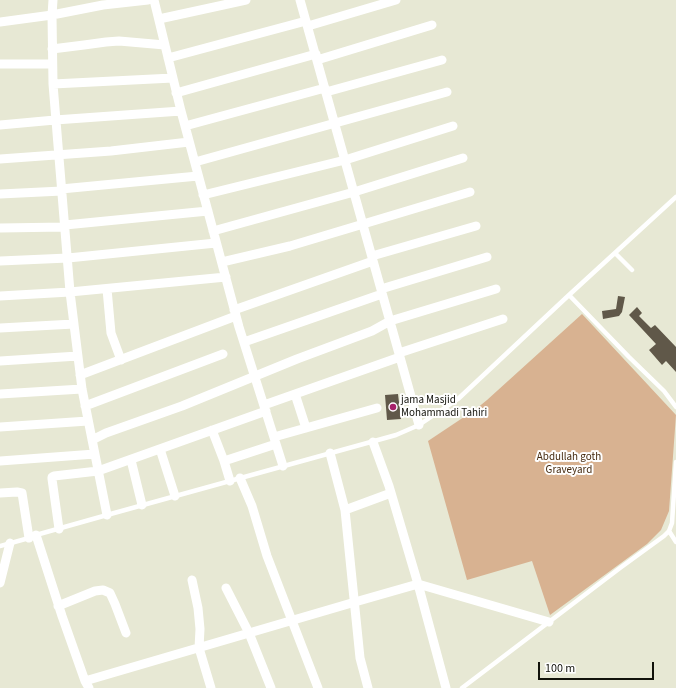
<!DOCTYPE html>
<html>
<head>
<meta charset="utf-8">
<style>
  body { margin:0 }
  #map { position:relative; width:676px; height:688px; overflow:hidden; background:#e7e8d4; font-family:"Source Sans 3",sans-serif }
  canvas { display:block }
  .scale { position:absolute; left:538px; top:662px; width:116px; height:18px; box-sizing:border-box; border:2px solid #12120b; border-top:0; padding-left:5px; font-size:12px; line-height:14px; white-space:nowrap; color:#12120b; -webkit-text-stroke:3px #fff; paint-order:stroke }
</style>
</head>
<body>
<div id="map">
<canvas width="676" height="688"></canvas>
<div class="scale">100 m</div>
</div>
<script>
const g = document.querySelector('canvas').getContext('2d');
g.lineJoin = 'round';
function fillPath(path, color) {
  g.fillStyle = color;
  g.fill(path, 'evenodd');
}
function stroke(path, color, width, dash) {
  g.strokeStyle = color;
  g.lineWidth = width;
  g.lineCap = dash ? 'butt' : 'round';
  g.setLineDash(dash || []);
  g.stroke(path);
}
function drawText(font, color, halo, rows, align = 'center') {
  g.font = font + ' "Source Sans 3",sans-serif';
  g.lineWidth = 4;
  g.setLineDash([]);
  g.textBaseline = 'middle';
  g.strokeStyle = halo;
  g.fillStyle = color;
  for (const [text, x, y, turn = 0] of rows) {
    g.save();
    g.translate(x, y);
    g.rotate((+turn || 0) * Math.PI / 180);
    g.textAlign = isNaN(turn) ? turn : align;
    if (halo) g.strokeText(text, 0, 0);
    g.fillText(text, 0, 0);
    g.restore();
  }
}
const green = new Path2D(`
  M582 314 676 415 669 511 661 530 647 544 550 615 532 561 467 580 428 441 476 409 487 400Z`);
const building = new Path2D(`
  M618 296 625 297 622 312 619 316 603 319 602 311 616 309Z
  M637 307 642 313 639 316 651 328 655 325 676 347V372L666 361 662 365 649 350 656 344 629 315Z
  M398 394 401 419 387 420 385 395Z`);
const service = new Path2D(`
  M615 253 632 270
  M569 295 629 357 664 391 676 407
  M669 531 676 542
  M36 535 107 515 396 435 419 425 458 399 569 295 676 197
  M0 546 29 538
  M462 688 620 568 664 536 669 531 672 523 676 462`);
const minor = new Path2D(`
  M53 0 52 15 53 84 70 292 82 389 107 515
  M154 0 181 111 239 327 283 466
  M300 0 419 425
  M159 19 246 0
  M0 22 52 15 103 5 148 0
  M308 26 396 0
  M52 49 84 45 106 42 119 41 165 45
  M168 58 306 21
  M317 60 432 25
  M0 64H52
  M53 84 173 78
  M326 92 442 60
  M176 93 316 54
  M0 125 55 120 181 111
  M185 126 325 88
  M0 159 111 151 189 142
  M195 162 447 92
  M61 189 198 176
  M0 194 62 191
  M203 195 345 160 453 126
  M65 225 208 211
  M0 228 65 227
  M213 231 354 192 463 158
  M372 256 476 226
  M0 261 68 258 216 243
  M222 262 290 246 470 192
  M107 289 111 333 121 360
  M381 289 487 257
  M0 296 70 292 226 277
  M234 310 373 261
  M0 328 74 324
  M244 342 382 294
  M399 353 503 319
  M0 361 78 356
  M80 375 236 316
  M0 394 82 389
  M295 394 306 428
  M264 405 400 357
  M85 406 223 354
  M0 427 88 421
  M212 430 224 461 230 481
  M274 437 377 408
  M92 440 106 433 182 406 297 359 372 331 390 321 496 289
  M373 442 389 486 418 584 446 688
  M160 449 175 496
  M330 453 345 510 360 658 368 688
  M131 460 142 505
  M0 461 95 454
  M224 461 276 444
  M240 478 252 506 267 556 318 688
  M0 493 17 492 22 493 29 538
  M345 510 391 493
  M59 529 52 479V477L54 476 98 471 266 411
  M36 535 62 616 85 681 89 688
  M192 580 198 608 200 629 199 648 211 688
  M0 583 10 543
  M226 588 249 633 271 688
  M58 606 95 591 103 590 110 593 115 604 126 633
  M85 681 355 602 418 584 549 622`);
const markers = [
  [393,407,4,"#a7216a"]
];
const poiNames = [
  ["jama Masjid",401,401],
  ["Mohammadi Tahiri",401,414]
];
const parkNames = [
  ["Abdullah goth",569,458],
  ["Graveyard",569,471]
];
fillPath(green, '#d8b291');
fillPath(building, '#605849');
stroke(service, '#fff', 4.5);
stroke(minor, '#fff', 9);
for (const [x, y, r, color] of markers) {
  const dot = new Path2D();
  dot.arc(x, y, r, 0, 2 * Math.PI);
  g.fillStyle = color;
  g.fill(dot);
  stroke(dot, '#fff', 1.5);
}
drawText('11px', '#12120b', '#fff', poiNames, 'left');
drawText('11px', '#44290e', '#fff', parkNames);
</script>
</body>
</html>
